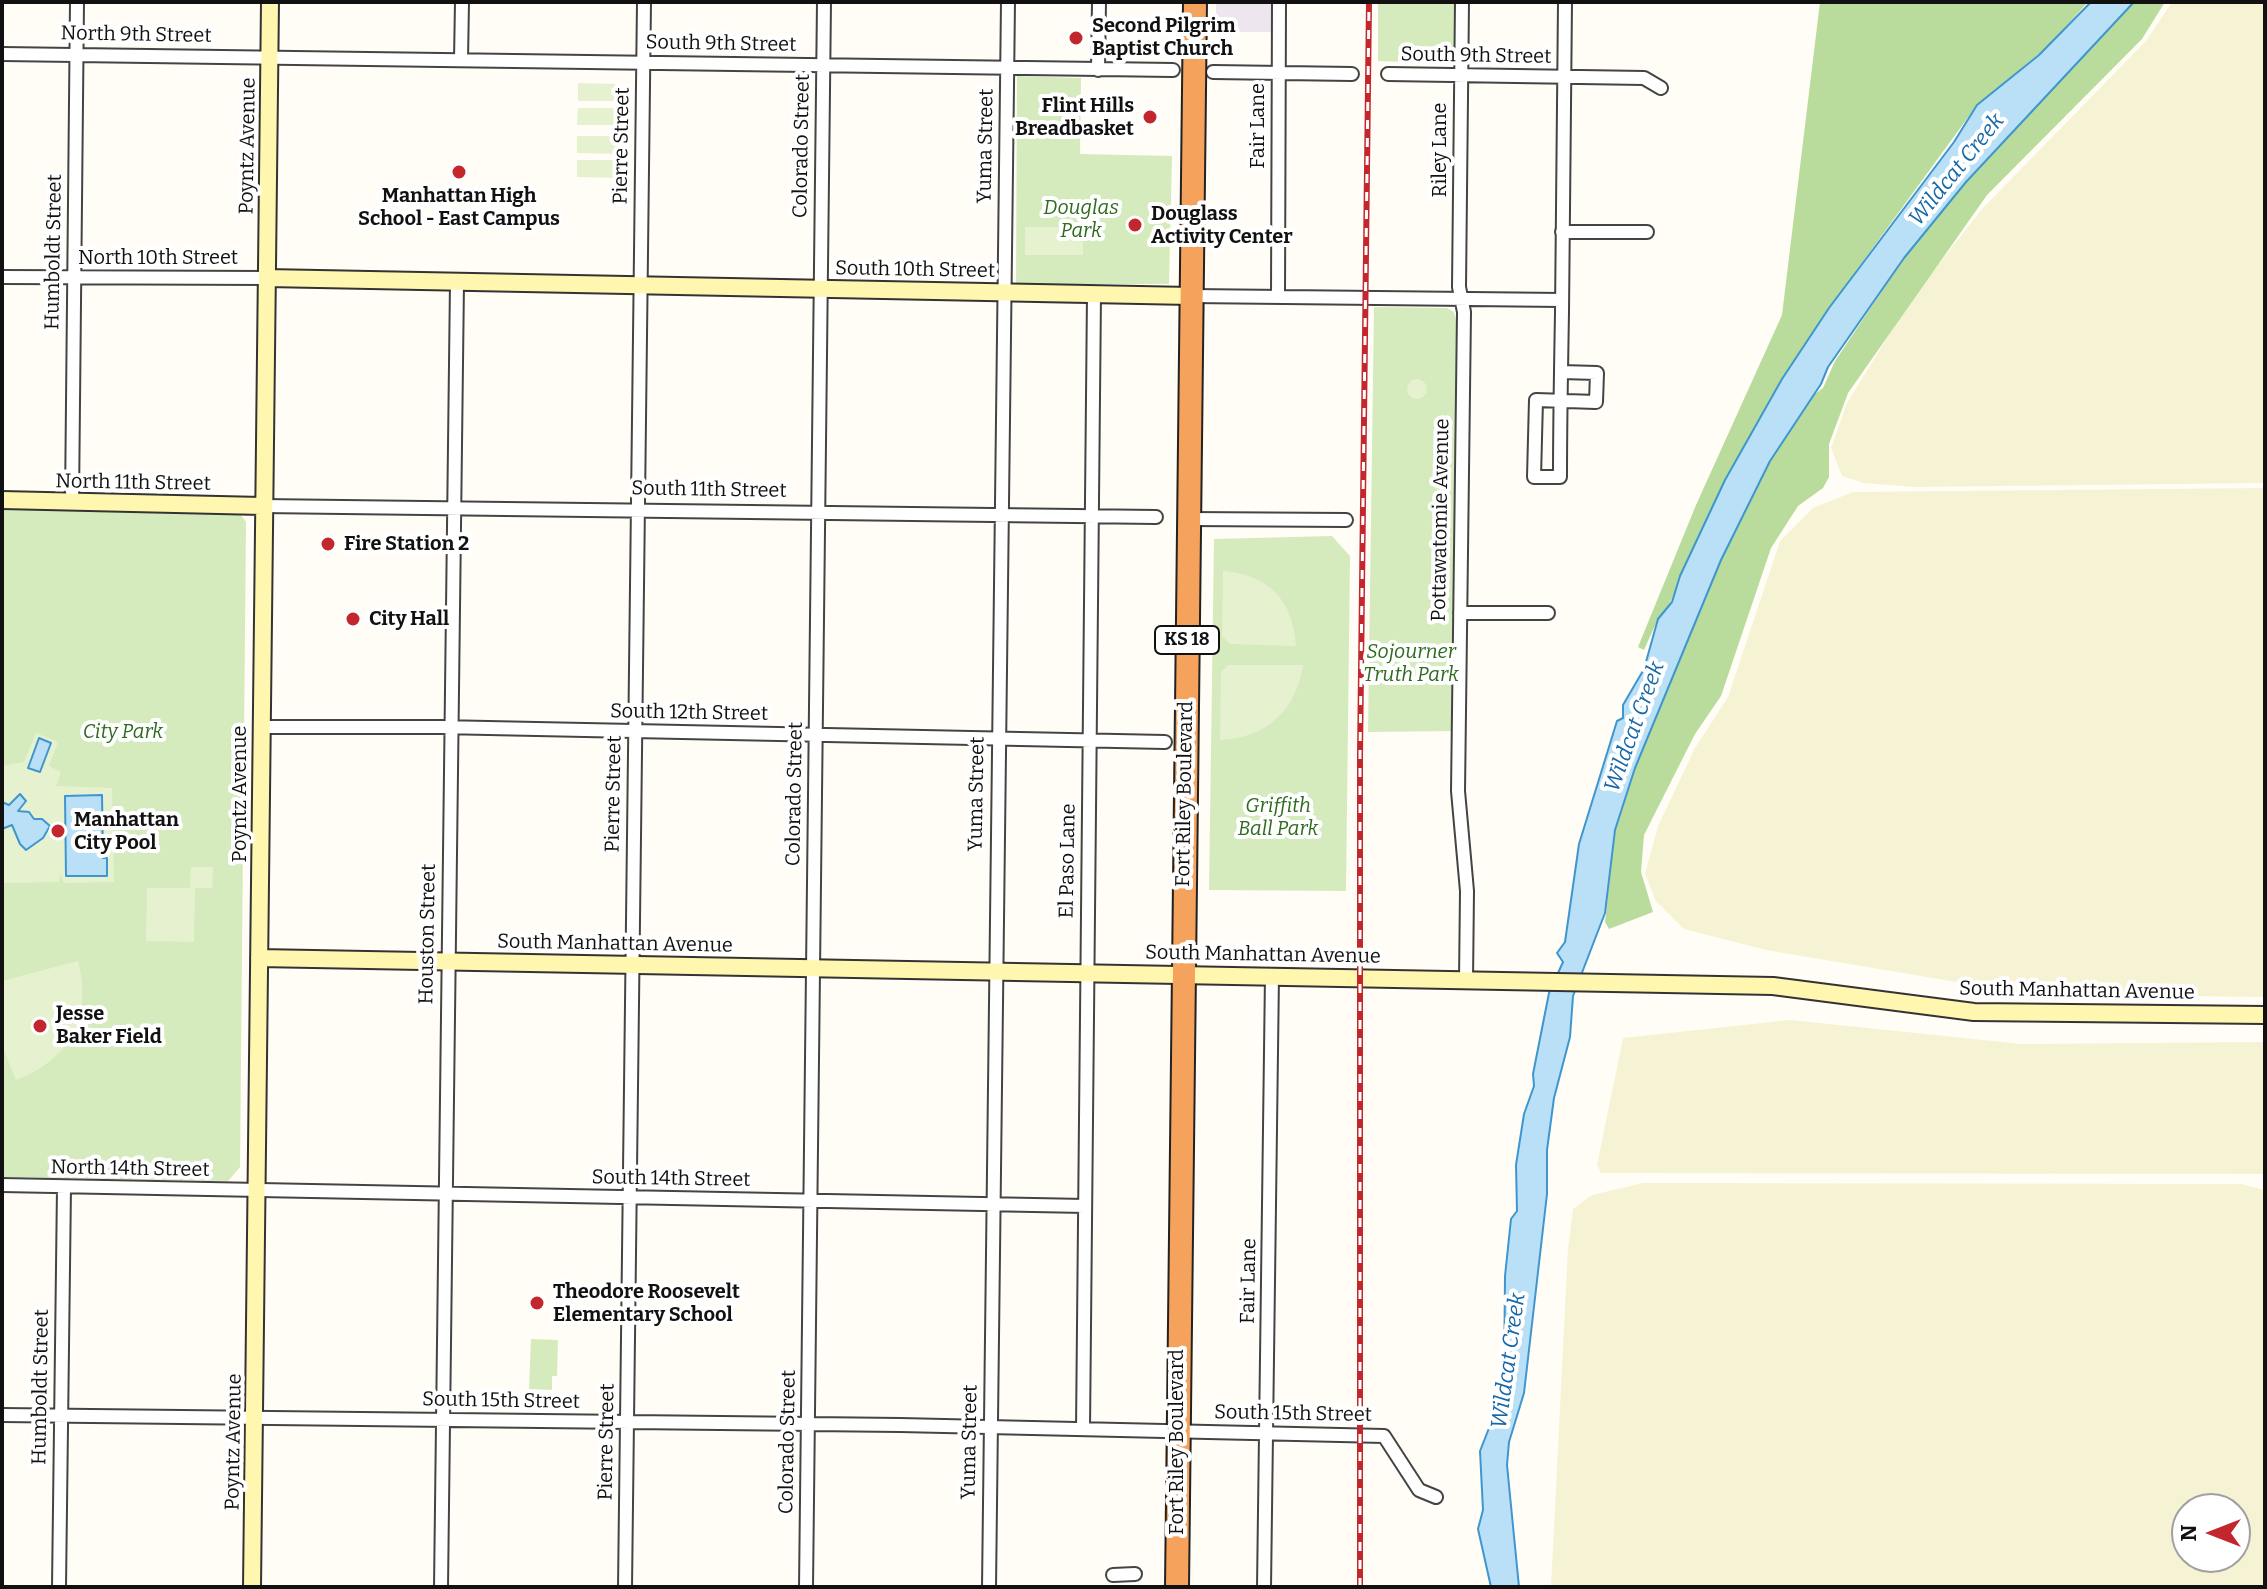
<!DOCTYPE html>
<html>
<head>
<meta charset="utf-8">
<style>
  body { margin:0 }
  #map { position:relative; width:2267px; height:1589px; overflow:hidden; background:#fffdf5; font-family:Bitter,serif }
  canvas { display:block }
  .frame { position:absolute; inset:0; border:4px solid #111; pointer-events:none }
  .north { position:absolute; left:2171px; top:1493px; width:80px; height:80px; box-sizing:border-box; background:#fff; border:2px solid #a0a0a0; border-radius:50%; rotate:270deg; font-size:22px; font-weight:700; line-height:32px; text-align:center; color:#111 }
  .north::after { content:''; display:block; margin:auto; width:28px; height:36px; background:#c4262e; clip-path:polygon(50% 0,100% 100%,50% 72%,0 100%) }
</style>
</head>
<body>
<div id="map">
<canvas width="2267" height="1589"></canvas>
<div class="frame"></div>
<div class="north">N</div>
</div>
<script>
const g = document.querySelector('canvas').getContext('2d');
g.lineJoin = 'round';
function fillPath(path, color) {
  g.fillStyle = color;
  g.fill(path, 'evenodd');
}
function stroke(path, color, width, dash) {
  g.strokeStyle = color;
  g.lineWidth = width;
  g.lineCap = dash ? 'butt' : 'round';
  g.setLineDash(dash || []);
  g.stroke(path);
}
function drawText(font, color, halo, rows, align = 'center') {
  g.font = font + ' Bitter,serif';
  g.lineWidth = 8;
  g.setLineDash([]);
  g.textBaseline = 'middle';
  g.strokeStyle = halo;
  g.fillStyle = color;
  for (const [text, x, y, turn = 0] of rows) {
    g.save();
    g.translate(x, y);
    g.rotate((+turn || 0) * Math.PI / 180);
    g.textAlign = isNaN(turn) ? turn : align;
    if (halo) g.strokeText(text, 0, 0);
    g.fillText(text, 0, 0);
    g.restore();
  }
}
const industrial = new Path2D(`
  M1216 2H1274V32H1216Z`);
const farmland = new Path2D(`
  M2172 2H2265V483L1914 487 1864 483 1842 476 1831 448 1847 403 1910 301 1982 209 2146 41Z
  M2265 488V997L2028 994 1766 950 1684 929 1656 901 1645 874 1658 826 1695 748 1728 697 1780 541 1813 508 1853 492Z
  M1790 1020 2022 1044 2265 1042V1174L1601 1173 1597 1165 1623 1038Z
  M1643 1183 2241 1184 2265 1190V1587H1551L1568 1249 1573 1209 1592 1195ZM2187 1509H2235V1557H2187Z`);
const green = new Path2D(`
  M1378 2H1458V64L1378 61Z
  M1017 76 1081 78 1080 154 1172 156 1169 284H1016Z
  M1374 307 1447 308 1454 312 1457 323 1452 731 1368 732Z
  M2 508 232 512 241 515 246 522 240 1167 228 1181 2 1177Z
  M1332 536 1350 556 1346 891 1209 890 1214 539Z
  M531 1339 558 1340 557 1376H552V1390L529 1389Z`);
const forest = new Path2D(`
  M1820 2H2088L2047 47 1977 105 1829 308 1782 379 1725 480 1668 607 1658 619 1644 650 1638 647 1696 505 1782 315Z
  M2134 2H2165L2142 39 1987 195 1848 393 1829 444V477L1823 488 1798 506 1771 548 1721 696 1695 734 1644 835 1641 872 1653 912 1609 929 1605 922 1615 830 1635 768 1721 560 1770 461 1808 399 1823 388 1835 361 1904 258 1966 182Z`);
const pitch = new Path2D(`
  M578 83 617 84V101H578Z
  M578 108H616V125H577Z
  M577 136H616V154L577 153Z
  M577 160H616L615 178 577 177Z
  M1025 227H1083V255H1025Z
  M1407 389a10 10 0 1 1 20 0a10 10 0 1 1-20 0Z
  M1223 571C1269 575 1293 600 1296 646L1230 644 1222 636Z
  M1228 665H1303C1296 711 1266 738 1220 740L1221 672Z
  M36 733 58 742 49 766 61 772 56 786 112 788 114 882 64 883 60 873 59 882 2 883V766L24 762Z
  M191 867H213L212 888H195L194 942 146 941 147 888H190Z
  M78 961C93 1016 70 1060 16 1080L2 1046V981Z`);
const water = new Path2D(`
  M2091 2H2134L1966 182 1904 258 1828 367 1821 384 1770 461 1721 560 1635 768 1615 830 1605 913 1573 996 1570 1037 1554 1098 1547 1150V1194L1524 1393 1509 1442 1507 1465 1519 1587H1491L1478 1529 1483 1510 1480 1451 1504 1390 1505 1276 1511 1219 1517 1211 1516 1165 1524 1114 1534 1086 1533 1074 1549 993 1563 962 1557 953 1565 942 1579 844 1617 721 1623 718V705L1644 669 1658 619 1672 602 1680 576 1725 480 1782 379 1829 308 1954 142 1977 105 2039 55Z
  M39 738 51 743 40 772 28 768Z
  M20 794 26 801 18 811 29 812 34 819H42L50 826 43 838 26 850 20 844 12 825 2 829V802L9 805Z
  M102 795 103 858H107V876H66L65 796Z`);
const street = new Path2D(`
  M1462 2 1459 287 1464 312 1458 791 1467 891 1466 981
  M2 54 1173 70
  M461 60 462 2
  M1098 70 1099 2
  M1213 72 1352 74
  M1388 74 1644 78 1661 88
  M1562 232H1647
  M2 277 267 278
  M1191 296 1562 300
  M1278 297 1279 2
  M1561 372 1597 373 1596 402 1536 400 1534 477H1560C1560 422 1561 367 1562 312L1565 2
  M72 502 77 2
  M262 506 1156 517
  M1189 519 1346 520
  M1460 613H1548
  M261 727H440L1165 742
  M2 1185 1085 1206
  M2 1415 900 1425 1384 1436 1419 1490 1436 1497
  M1083 1429 1094 294
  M1113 1575 1135 1574
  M59 1587 64 1187
  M441 1587 457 282
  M625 1587 644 2
  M806 1587 824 2
  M989 1587 1008 2
  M1264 1587 1272 975`);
const secondary = new Path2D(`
  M267 278 1191 296
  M2 500 262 506
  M259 958 1773 986 1974 1012 2265 1015
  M252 1587 270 2`);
const highway = new Path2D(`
  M1177 1587 1195 2`);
const rail = new Path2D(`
  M1360 1587V755L1369 2`);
const markers = [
  [1076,38,8,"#c4262e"],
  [1150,117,8,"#c4262e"],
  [459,172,8,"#c4262e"],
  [1135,225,8,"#c4262e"],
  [328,544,8,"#c4262e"],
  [353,619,8,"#c4262e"],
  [58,831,8,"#c4262e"],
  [40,1026,8,"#c4262e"],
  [537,1303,8,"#c4262e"]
];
const shields = [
  [1187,640,64]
];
const shieldNames = [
  ["KS 18",1187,640]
];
const poiNames = [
  ["Second Pilgrim",1092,26],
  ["Baptist Church",1092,49],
  ["Flint Hills",1134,106,"right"],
  ["Breadbasket",1134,129,"right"],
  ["Manhattan High",459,196,"center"],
  ["School - East Campus",459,219,"center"],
  ["Douglass",1151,214],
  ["Activity Center",1151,237],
  ["Fire Station 2",344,544],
  ["City Hall",369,619],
  ["Manhattan",74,820],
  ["City Pool",74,843],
  ["Jesse",56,1014],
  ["Baker Field",56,1037],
  ["Theodore Roosevelt",553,1292],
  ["Elementary School",553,1315]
];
const streetNames = [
  ["North 9th Street",136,35,1],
  ["South 9th Street",721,44,1],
  ["South 9th Street",1476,56,1],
  ["Fair Lane",1258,126,-90],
  ["Poyntz Avenue",248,146,-89],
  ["Pierre Street",622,146,-89],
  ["Colorado Street",802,146,-89],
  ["Yuma Street",986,146,-89],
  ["Riley Lane",1440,150,-90],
  ["Humboldt Street",54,252,-89],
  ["North 10th Street",158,258],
  ["South 10th Street",915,270,1],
  ["North 11th Street",133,483,1],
  ["South 11th Street",709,490,1],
  ["Pottawatomie Avenue",1441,520,-89],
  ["South 12th Street",689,713,1],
  ["Poyntz Avenue",240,794,-90],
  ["Pierre Street",614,794,-89],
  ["Colorado Street",795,794,-89],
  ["Yuma Street",977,794,-89],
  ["Fort Riley Boulevard",1185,794,-89],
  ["El Paso Lane",1068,861,-89],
  ["Houston Street",428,934,-89],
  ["South Manhattan Avenue",615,944,1],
  ["South Manhattan Avenue",1263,955,1],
  ["South Manhattan Avenue",2077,991,1],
  ["North 14th Street",130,1169,1],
  ["South 14th Street",671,1179,1],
  ["Fair Lane",1249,1281,-89],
  ["Humboldt Street",41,1387,-89],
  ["South 15th Street",501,1401,1],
  ["South 15th Street",1293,1414,1],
  ["Poyntz Avenue",234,1442,-89],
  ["Pierre Street",607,1442,-89],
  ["Colorado Street",788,1442,-89],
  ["Yuma Street",970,1442,-89],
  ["Fort Riley Boulevard",1177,1442,-90]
];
const parkNames = [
  ["Douglas",1081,208],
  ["Park",1081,231],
  ["Sojourner",1411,652],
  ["Truth Park",1411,675],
  ["City Park",123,732],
  ["Griffith",1278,806],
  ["Ball Park",1278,829]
];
const waterNames = [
  ["Wildcat Creek",1957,170,-51],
  ["Wildcat Creek",1635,727,-70],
  ["Wildcat Creek",1509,1361,-82]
];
fillPath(industrial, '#eee6ef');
fillPath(farmland, '#f6f3d4');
fillPath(green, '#d5ebbd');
fillPath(forest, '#b9dc9c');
fillPath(pitch, '#e6f2cf');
fillPath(water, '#b9e0f7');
stroke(water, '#3f96cf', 2);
stroke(street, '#444', 16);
stroke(secondary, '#333', 20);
stroke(highway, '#222', 26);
stroke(street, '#fff', 12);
stroke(secondary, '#fff6b0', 16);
stroke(highway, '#f5a25d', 22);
stroke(rail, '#c4262e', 6);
stroke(rail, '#fff', 3, [9]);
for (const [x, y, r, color] of markers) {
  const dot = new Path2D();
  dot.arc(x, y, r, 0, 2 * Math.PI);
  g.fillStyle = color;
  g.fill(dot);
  stroke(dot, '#fff', 3);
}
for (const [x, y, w] of shields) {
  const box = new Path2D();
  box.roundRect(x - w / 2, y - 14, w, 28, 6);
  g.fillStyle = '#fff';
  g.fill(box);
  stroke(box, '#111', 2);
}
drawText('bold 18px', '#111', null, shieldNames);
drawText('bold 20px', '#111', '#fff', poiNames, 'left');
drawText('20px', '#111', '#fff', streetNames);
drawText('italic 20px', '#2f6b1f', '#fff', parkNames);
drawText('italic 22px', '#1768a6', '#fff', waterNames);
</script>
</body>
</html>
